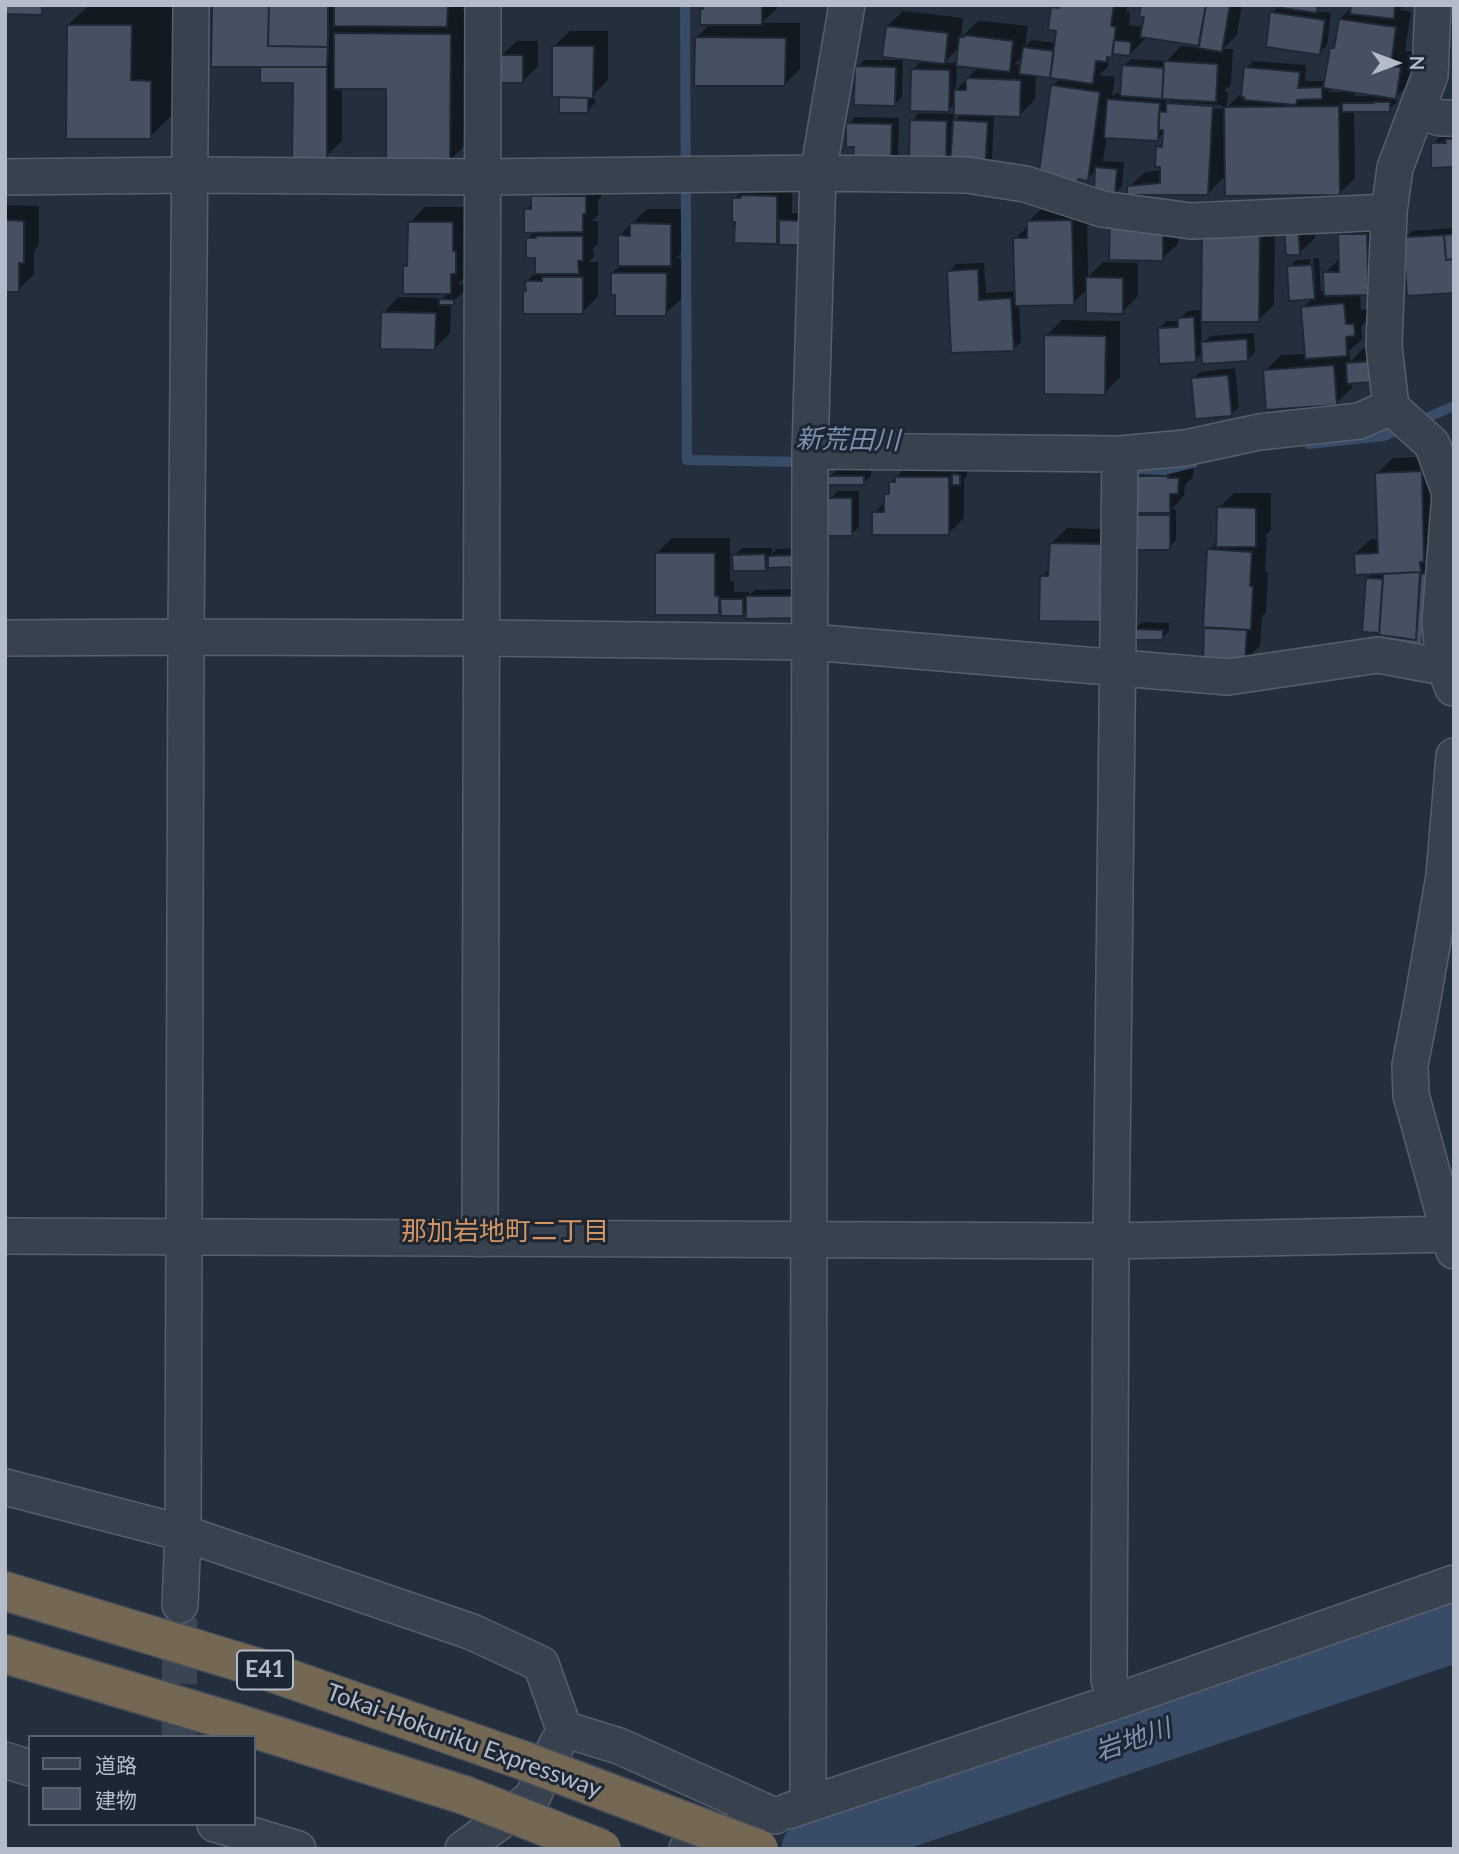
<!DOCTYPE html>
<html>
<head>
<meta charset="utf-8">
<style>
  body { margin:0 }
  #map { position:relative; width:1459px; height:1854px; overflow:hidden; background:#242f3e; font-family:Lato,"Noto Sans JP",sans-serif }
  canvas { display:block }
  .frame { position:absolute; inset:0; border:7px solid #b4bcc9; pointer-events:none }
  .legend { position:absolute; left:28px; top:1735px; width:228px; height:91px; box-sizing:border-box; background:#1d2633; border:2px solid #59626f; margin:0; padding:9px 12px; list-style:none; font-size:21px; color:#b4bcc9 }
  .legend li { display:flex; align-items:center; gap:14px; height:35px }
  .legend b { width:35px; border:2px solid #59626f }
  .north { position:absolute; left:1361px; top:28px; width:70px; height:70px; -webkit-text-stroke:5px #1d2633; paint-order:stroke; rotate:90deg; font-size:19px; font-weight:700; line-height:28px; text-align:center; color:#b4bcc9 }
  .north::after { content:''; display:block; margin:auto; width:24px; height:32px; background:#b4bcc9; clip-path:polygon(50% 0,100% 100%,50% 72%,0 100%) }
</style>
</head>
<body>
<div id="map">
<canvas width="1459" height="1854"></canvas>
<div class="frame"></div>
<ul class="legend">
<li><b style="height:9px;background:#38414e"></b>道路</li>
<li><b style="height:19px;background:#455162"></b>建物</li>
</ul>
<div class="north">N</div>
</div>
<script>
const g = document.querySelector('canvas').getContext('2d');
g.lineJoin = 'round';
function fillPath(path, color) {
  g.fillStyle = color;
  g.fill(path, 'evenodd');
}
function stroke(path, color, width, dash) {
  g.strokeStyle = color;
  g.lineWidth = width;
  g.lineCap = dash ? 'butt' : 'round';
  g.setLineDash(dash || []);
  g.stroke(path);
}
function drawText(font, color, halo, rows, align = 'center') {
  g.font = font + ' Lato,"Noto Sans JP",sans-serif';
  g.lineWidth = 6;
  g.setLineDash([]);
  g.textBaseline = 'middle';
  g.strokeStyle = halo;
  g.fillStyle = color;
  for (const [text, x, y, turn = 0] of rows) {
    g.save();
    g.translate(x, y);
    g.rotate((+turn || 0) * Math.PI / 180);
    g.textAlign = isNaN(turn) ? turn : align;
    if (halo) g.strokeText(text, 0, 0);
    g.fillText(text, 0, 0);
    g.restore();
  }
}
const shadow = new Path2D(`
  M89 5H174L193 94 150 137 68 25Z
  M213 5H467L461 11H474L473 138 449 161 388 87H342V141L326 156 295 81 262 65Z
  M705 5H777V8L762 23H800V69L784 85 696 38 711 23 702 10Z
  M1056 5H1127L1126 11 1130 12 1129 25 1144 27 1146 16 1143 5H1242L1237 35 1223 49H1233L1231 85 1224 91 1228 92 1227 107 1242 93 1246 68 1253 61 1306 65 1305 81H1326L1331 49 1337 43 1340 19 1353 5H1404L1399 10 1411 12 1405 51 1416 52 1411 82 1397 96V102L1389 110H1354L1355 178 1339 194 1227 174 1208 193 1129 187 1145 172 1162 170 1158 147 1164 141V132L1157 139 1107 136 1103 161 1124 162 1122 186 1115 193 1097 169 1087 179 1079 178 1076 181 1052 86 1061 78 1036 74 1035 99 1020 115 994 114 992 159 984 166 953 153 945 160 912 121 919 113 954 114V122L962 113 956 103 948 110 913 69 923 60 903 58 902 97 895 104 857 67 864 60H902L887 26 903 11 963 18 961 38 977 22 982 21 1028 26 1025 46 1032 40 1056 43 1058 30 1053 8ZM1145 36 1202 45V48L1181 46 1167 61 1131 59 1124 66 1122 93H1116L1112 96 1115 77 1099 75 1108 67 1109 57 1115 53 1129 55 1145 39ZM960 46 959 63H944ZM1023 56 1022 65 1015 64ZM957 65 979 67 956 90ZM1329 87 1345 90V92H1329ZM1354 91 1374 94V96H1354ZM1166 98H1174L1166 106ZM1174 102 1222 105V109L1174 105Z
  M1274 5H1322L1316 11 1331 13 1327 45 1320 53 1272 13 1279 6Z
  M570 31H608V80L595 93V96L565 95V99H595V103L587 111H561L554 46Z
  M517 41H538V66L523 81 501 56Z
  M855 117 899 118 898 156 891 163 848 124Z
  M1448 128H1454V166L1433 144Z
  M548 181H601V197L598 200V215L592 221H598V244L593 248 594 257 588 262H598V296L583 312 525 292 527 289V281L537 271V256L527 239 535 231 526 210 532 203V197Z
  M792 181V213L809 214 776 242 734 199 750 183Z
  M5 205 39 206V245L34 251V274L18 290H5Z
  M1087 205 1088 277 1103 262 1138 263V296L1122 312 1087 289 1073 303 1019 304 1021 342 1013 349 949 272 956 264 984 263 986 293 1016 291 1015 239 1029 225V221L1044 206Z
  M425 207H468L466 276 458 284 468 285V288L451 303 450 333 435 348 383 313 398 297 443 298 449 292 404 266 409 261 410 222Z
  M647 209H686V249L676 258H682L681 299 665 314 617 293 612 273 622 264 619 236Z
  M1127 210 1178 215V244L1162 259Z
  M1313 211 1315 238 1299 253 1286 227Z
  M1355 219H1382L1384 277 1360 293 1361 310 1369 309V318L1361 327 1362 339 1349 351 1350 362 1364 348 1386 347 1351 382 1352 388 1336 403 1265 371 1281 355 1306 354 1303 307 1313 298 1289 267 1296 260 1310 259 1312 293H1316L1313 258H1319L1321 292 1326 291 1325 273 1340 258 1339 235Z
  M1275 220 1274 305 1258 320H1201L1202 344 1210 336 1254 333 1255 352 1248 359 1203 352 1195 361 1159 328 1167 321H1180V319L1187 311 1203 310 1204 235Z
  M1454 228V291L1405 238 1412 231Z
  M1062 320 1120 321V377L1104 393 1046 336Z
  M1235 368 1239 407 1232 414 1193 379 1200 372Z
  M1436 456 1437 628 1422 644 1379 632 1367 578 1373 572 1355 554 1371 539H1379L1377 473 1393 458Z
  M1154 461 1194 464 1193 477 1185 485 1184 496 1172 509H1176V540L1169 548 1137 516 1141 511 1138 476Z
  M906 467 967 468V476L964 479V518L948 534 874 513 886 501V495L891 490V482Z
  M838 469H871V476L863 483 830 476Z
  M838 491H859V527L851 535 830 499Z
  M1234 493H1271V530L1264 537H1267L1265 572H1268L1266 613 1262 616 1260 646 1244 661 1205 659 1209 550 1218 541 1219 508Z
  M1067 528 1122 530 1041 619 1042 576 1050 568 1051 544Z
  M672 538H730V581H734V592H749V595L755 590 801 589V609H747L742 615 723 610 719 614 656 554Z
  M742 548H772V554L777 549 799 548 800 558 770 563 765 569 734 556Z
  M1142 622 1169 623V631L1162 638 1135 630Z`);
const stream = new Path2D(`
  M685 5 687 460 806 462
  M1309 444 1384 436 1454 406
  M1133 469 1165 470 1193 463`);
const river = new Path2D(`
  M812 1849 1454 1632`);
const building = new Path2D(`
  M5 5H42V15L5 14Z
  M212 5H269L268 46 328 47 327 67H211Z
  M269 5H328V47L268 46Z
  M334 5H448L447 27 334 26Z
  M703 5H762V25H700V9H703Z
  M1059 5H1114L1111 26 1116 27 1112 58 1107 57V62L1096 61 1093 84 1050 78 1056 31 1048 30 1051 7 1059 8Z
  M1141 5H1206L1199 46 1140 37 1144 17H1139Z
  M1206 5H1230L1222 52 1198 48Z
  M1261 5H1318L1317 13Z
  M1351 5H1395L1394 19 1350 14Z
  M1270 12 1325 20 1320 55 1266 47Z
  M1339 19 1396 27 1391 66 1401 67 1396 99 1323 88 1330 48H1334Z
  M67 25H132L131 80 151 81V139H66Z
  M886 26 948 33 945 64 882 57Z
  M334 33 451 34 450 163 386 162V89H334Z
  M965 35 1013 41 1010 72 956 66 959 37H964Z
  M695 37 786 38 785 86H694Z
  M1114 40 1131 42 1130 56 1112 54Z
  M552 46H594L593 98 552 97Z
  M1023 47 1054 51 1050 78 1019 74Z
  M499 55H523V83H499Z
  M1164 61 1218 64 1216 102 1162 99Z
  M1122 65 1164 68 1162 99 1120 96Z
  M855 66 896 67 895 106 854 105Z
  M260 67H327V158H292L293 83H260Z
  M1244 67 1300 72 1298 88 1322 87V99L1297 100 1296 105 1244 100V97H1241Z
  M911 69 950 70 949 112 910 111Z
  M966 78 1021 80 1020 117 954 115V90H966Z
  M1051 85 1100 92 1088 181 1078 179 1077 183 1038 178Z
  M559 97 588 98V113H559Z
  M1107 99 1160 103 1158 141 1104 138Z
  M1374 102H1390V112H1342V103H1374Z
  M1166 103 1213 106 1208 195H1127V186L1160 183V167H1155L1156 146 1162 147 1163 130H1158L1159 111 1166 112Z
  M1339 106 1340 195 1225 196 1224 107Z
  M910 120 947 121 946 162 909 161Z
  M953 120 988 122 985 168 950 165Z
  M846 123 892 124 891 165 853 164 854 147H846Z
  M1445 139H1454V167L1431 168V143H1446Z
  M1095 167 1117 169 1115 195 1094 193Z
  M741 195 777 196V244L734 243 735 222H732V198H741Z
  M531 196H586V214H583V232L524 233V209H531Z
  M5 220 24 221V263H19V292H5Z
  M779 220 803 221 802 245H779Z
  M1072 220 1074 305 1015 306 1013 238H1027V221Z
  M408 222H453V251H456V274H451V294H403V265L407 266Z
  M630 223 671 224V266H618V235L630 236Z
  M1110 224 1163 230V261L1109 260Z
  M1298 225 1300 255H1286L1284 226Z
  M1202 234 1260 235 1259 322H1201Z
  M1338 234H1367L1369 295 1324 296 1323 272H1339Z
  M1454 234V259L1446 260 1444 235Z
  M1444 235 1446 260 1454 259V293L1407 296 1403 237Z
  M536 236H583V261H578L579 274H535V258H526V238H536Z
  M1312 265 1315 299 1289 301 1287 266Z
  M978 269 979 300 1011 298 1014 351 951 353 947 271Z
  M611 273H667L666 316H615V295H611Z
  M542 277H583V314H523V291H526L525 281H542Z
  M1086 277 1123 278V314L1086 313Z
  M439 299 454 300V305H439Z
  M1344 303 1346 324H1354L1355 336 1346 337 1347 356 1305 359 1301 307Z
  M381 312 436 313 435 350 380 349Z
  M1194 317 1196 362 1159 364 1158 328 1178 327V318Z
  M1044 335 1106 336 1105 395 1044 394Z
  M1247 339 1248 361 1202 364 1201 342Z
  M1371 361 1372 382 1347 384 1346 363Z
  M1334 365 1337 405 1266 410 1263 370Z
  M1228 375 1232 416 1195 419 1191 378Z
  M1422 471 1424 562H1420L1421 572 1355 575 1354 554 1378 553 1375 473Z
  M952 474 960 475V485H952Z
  M828 476H864V485H828Z
  M1136 476H1168V478H1179L1178 494H1170V513H1136Z
  M895 477H949V535H872V512H884V494H889V482H895Z
  M828 498H852V536H828Z
  M1217 507 1256 508V547H1216Z
  M1135 515H1170V550H1135Z
  M1050 543 1107 544 1106 622 1039 621 1040 576H1048Z
  M1207 549 1252 552 1250 586H1253L1251 630 1203 627Z
  M655 553H715V596H719V615H655Z
  M765 554 766 571H733L732 555Z
  M792 555 793 567 768 568V556Z
  M1421 572 1416 640 1379 635 1383 574Z
  M1420 573 1427 574 1422 645 1376 641 1377 633 1362 632 1366 578 1383 579 1379 635 1416 640Z
  M746 596H794V618L746 619Z
  M720 599H743V616H721Z
  M1204 628 1247 630 1245 663 1203 661Z
  M1133 629 1163 630V640H1132Z`);
const streetTunnel = new Path2D(`
  M179 1737 180 1618`);
const street = new Path2D(`
  M1418 110 1440 118H1454
  M5 177 190 175 483 177 818 173 967 175 1025 184 1102 209 1191 221 1389 212
  M1391 407 1432 444 1450 493 1440 622 1444 666 1453 688
  M810 451 1120 454 1185 448 1259 432 1359 421 1391 407 1384 346 1389 212 1395 168 1430 75 1433 5
  M5 638 186 637 482 638 810 642 1228 677 1378 655 1454 669
  M1454 756 1444 876 1422 1003 1410 1065 1411 1095 1454 1251
  M5 1236 1111 1241 1454 1234
  M480 1239 483 5
  M5 1487 183 1533 472 1632 541 1664 564 1729 619 1746 775 1816
  M180 1605 183 1533 186 637 191 5
  M1117 1701 1109 1680 1111 1241 1120 454
  M5 1760 30 1768
  M808 1804 810 451 818 173 847 5
  M788 1811 1117 1701 1454 1583
  M215 1824 298 1849
  M463 1849 532 1798 558 1742
  M687 1849 739 1829`);
const highway = new Path2D(`
  M5 1591 256 1667 522 1760
  M5 1654 230 1721 464 1795`);
const highwayBridge = new Path2D(`
  M522 1760 759 1849
  M464 1795 602 1849`);
const shields = [
  [265,1670,56]
];
const shieldNames = [
  ["E41",265,1670]
];
const streetNames = [
  ["Tokai-Hokuriku Expressway",464,1741,20]
];
const waterNames = [
  ["新荒田川",848,440,1],
  ["岩地川",1133,1740,-19]
];
const neighbourhoodNames = [
  ["那加岩地町二丁目",505,1232]
];
fillPath(shadow, '#0007');
stroke(stream, '#394c67', 10);
stroke(river, '#394c67', 61);
fillPath(building, '#455162');
stroke(building, '#1f2835', 2);
stroke(streetTunnel, '#3a4453', 35, [35, 18]);
stroke(street, '#565f6c', 38);
stroke(highway, '#434c59', 41);
stroke(street, '#38414e', 35);
stroke(highway, '#746855', 38);
stroke(highwayBridge, '#434c59', 41, []);
stroke(highwayBridge, '#746855', 38);
for (const [x, y, w] of shields) {
  const box = new Path2D();
  box.roundRect(x - w / 2, y - 19.5, w, 39, 5);
  g.fillStyle = '#1d2633';
  g.fill(box);
  stroke(box, '#b4bcc9', 2);
}
drawText('bold 23px', '#b4bcc9', null, shieldNames);
drawText('24px', '#b4bcc9', '#1d2633', streetNames);
drawText('italic 26px', '#7c92b1', '#1d2633', waterNames);
drawText('26px', '#d59563', '#1d2633', neighbourhoodNames);
</script>
</body>
</html>
